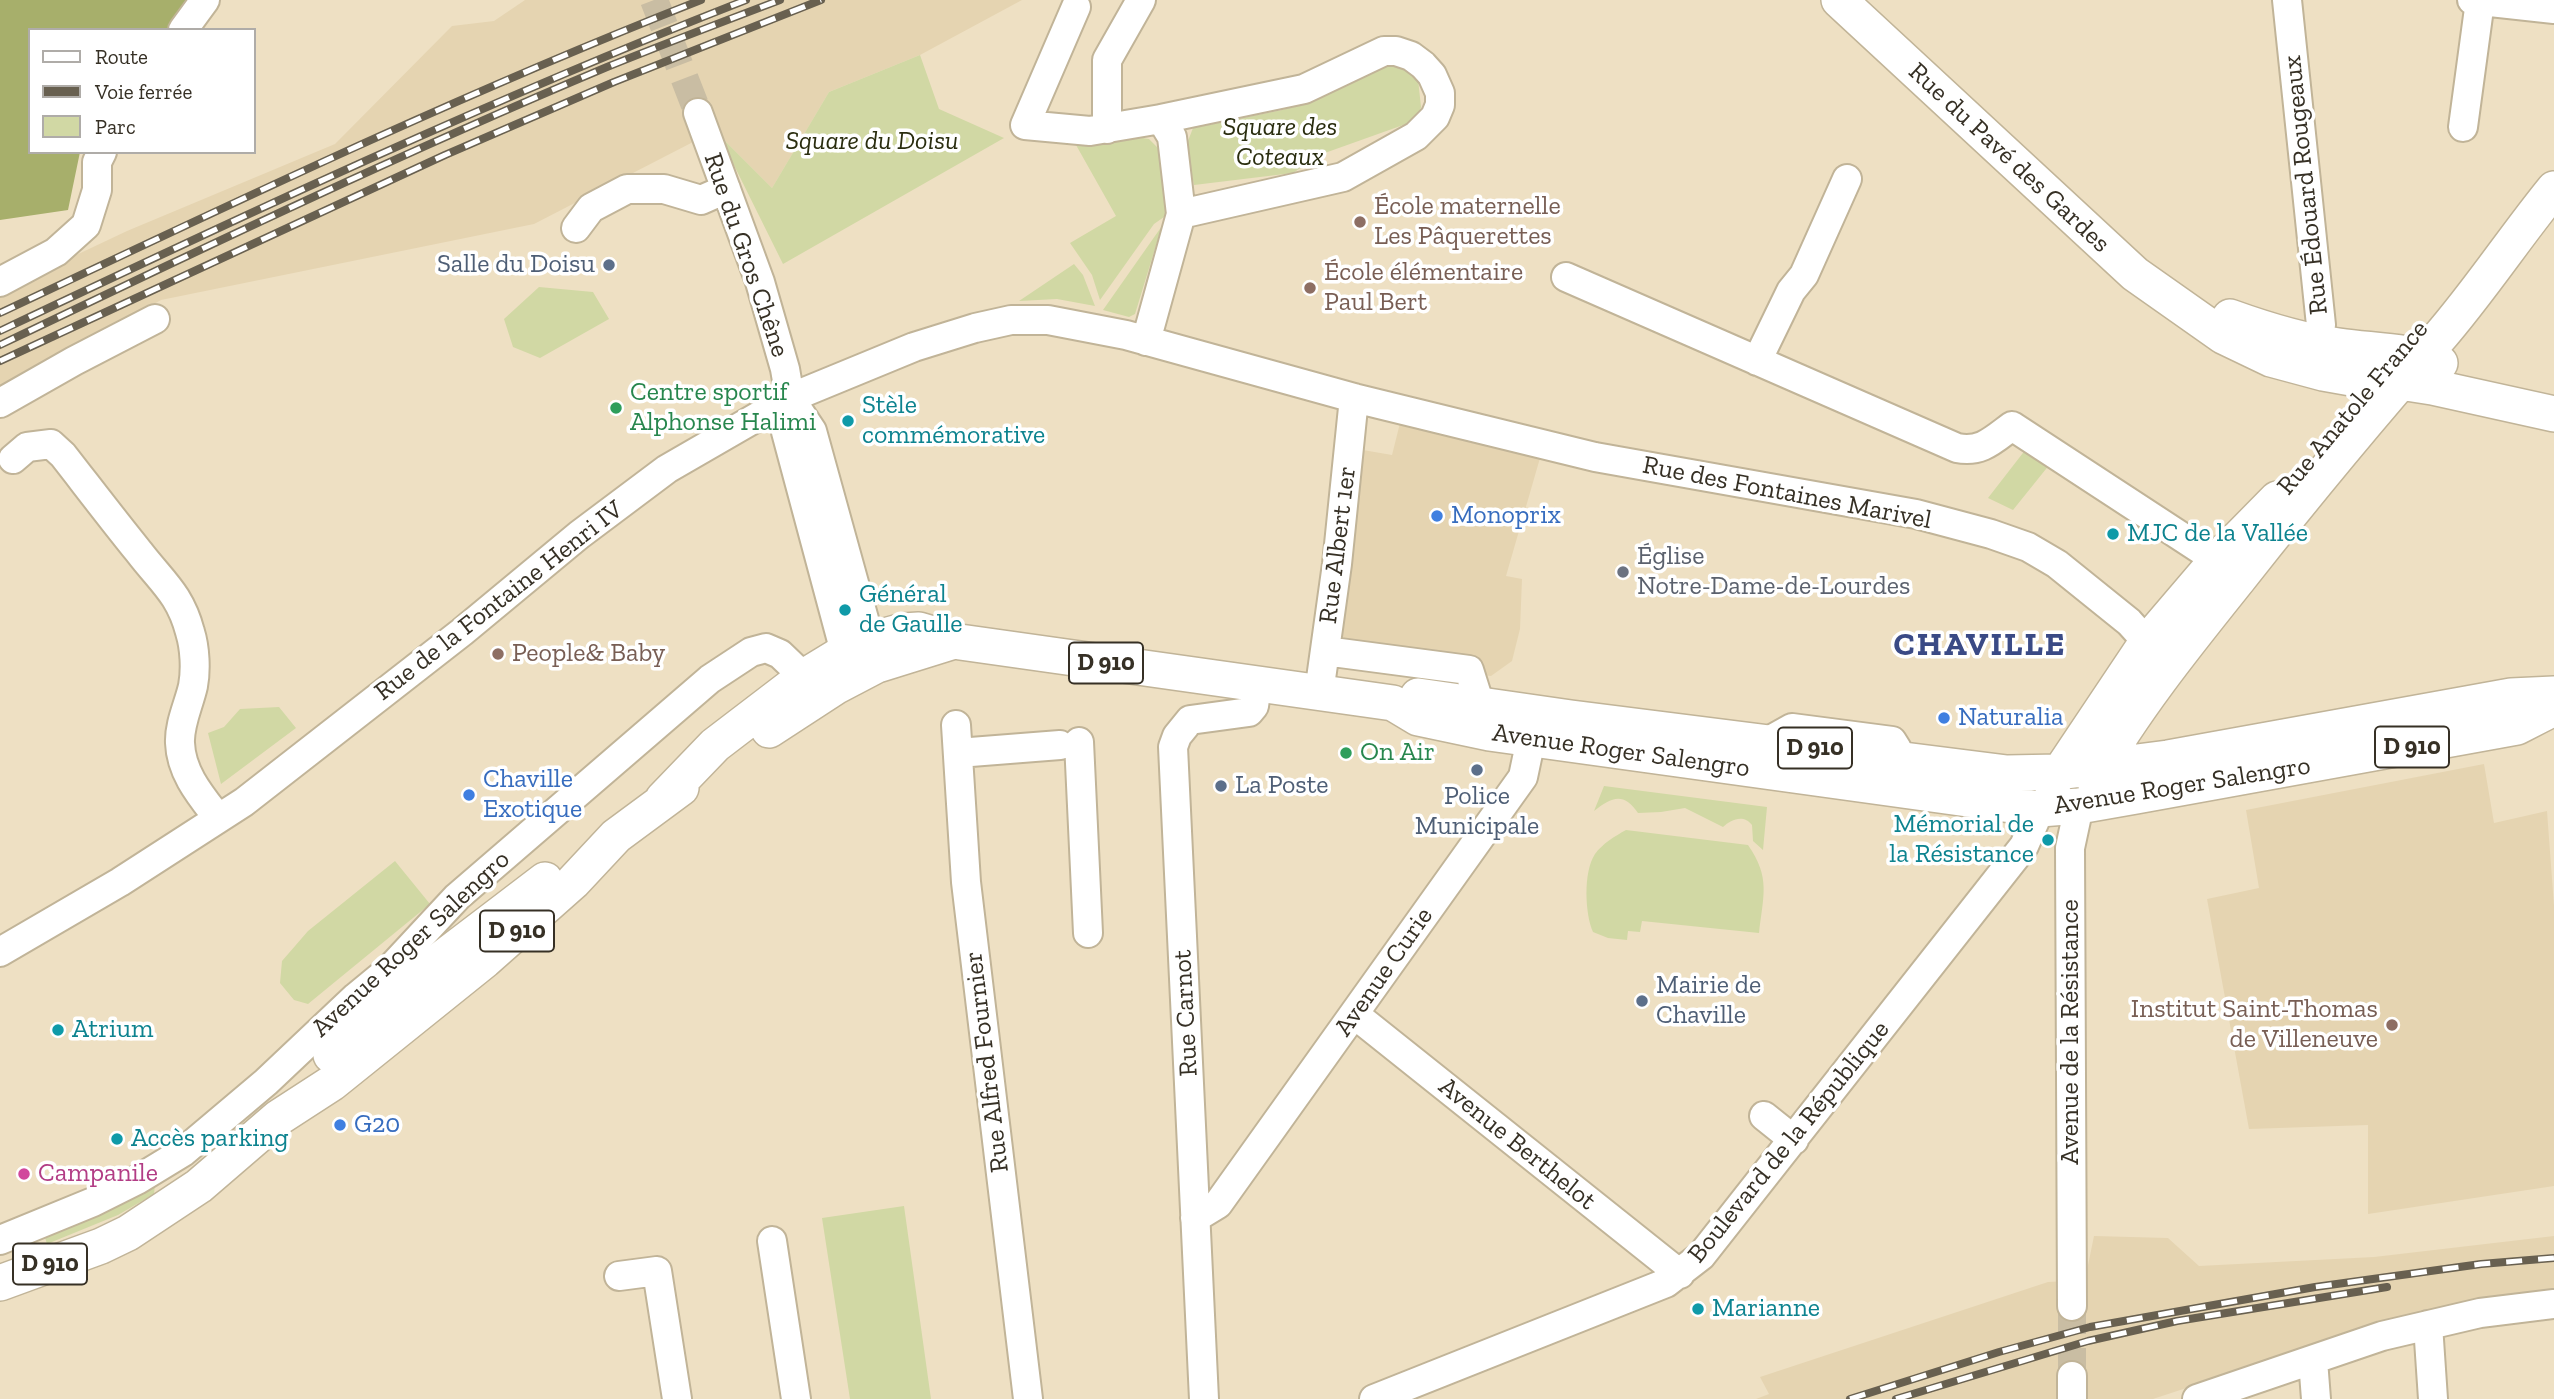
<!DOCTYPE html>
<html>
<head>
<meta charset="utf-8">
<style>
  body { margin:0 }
  #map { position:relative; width:2554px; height:1399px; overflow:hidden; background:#eee0c3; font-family:"Zilla Slab",serif }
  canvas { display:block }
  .legend { position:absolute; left:28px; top:28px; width:228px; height:126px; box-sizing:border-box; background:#fff; border:2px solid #afaca8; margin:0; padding:9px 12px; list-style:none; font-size:21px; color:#363025 }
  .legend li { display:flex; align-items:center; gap:14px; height:35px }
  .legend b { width:35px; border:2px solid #afaca8 }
</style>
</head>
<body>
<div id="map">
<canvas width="2554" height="1399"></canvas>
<ul class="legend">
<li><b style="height:9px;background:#fff"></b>Route</li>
<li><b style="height:9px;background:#686050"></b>Voie ferrée</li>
<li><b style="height:19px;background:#d1d8a4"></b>Parc</li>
</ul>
</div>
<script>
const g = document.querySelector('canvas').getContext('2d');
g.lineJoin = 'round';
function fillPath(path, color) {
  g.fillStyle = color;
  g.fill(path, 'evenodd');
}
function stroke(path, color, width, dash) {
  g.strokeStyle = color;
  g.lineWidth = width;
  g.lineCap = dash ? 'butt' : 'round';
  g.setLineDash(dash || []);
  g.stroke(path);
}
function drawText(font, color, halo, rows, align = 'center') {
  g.font = font + ' "Zilla Slab",serif';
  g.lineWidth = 7;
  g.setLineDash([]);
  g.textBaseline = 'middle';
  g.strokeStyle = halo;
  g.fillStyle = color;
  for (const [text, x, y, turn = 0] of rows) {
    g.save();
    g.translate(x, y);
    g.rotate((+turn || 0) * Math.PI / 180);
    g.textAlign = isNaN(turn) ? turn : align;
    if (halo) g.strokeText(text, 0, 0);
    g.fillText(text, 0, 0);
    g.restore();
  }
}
const built = new Path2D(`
  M525 0H1022L920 55 829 92 772 188 719 135 695 141 534 224 161 300 0 391V291L127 231 335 144 452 26 494 21Z
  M1401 419 1540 458 1506 576 1522 579 1520 629 1512 661 1491 676 1331 657 1357 449 1392 455Z
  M2484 764 2494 823 2547 811 2554 906V1186L2368 1214V1125L2249 1129 2207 899 2259 888 2246 810Z
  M2094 1236 2168 1238 2199 1266 2374 1257 2554 1236V1300L2407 1315 2153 1399H1756L1769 1394 1760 1377 2048 1282 2085 1280Z`);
const green = new Path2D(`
  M920 55 939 109 1004 138 783 264 719 135 772 188 829 92Z
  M1386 65 1403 67 1418 79 1421 107 1419 114 1406 124 1322 154 1293 173 1194 185 1186 146 1193 128 1282 110 1314 100Z
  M1143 138 1149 139 1158 148 1166 213 1164 217 1154 224 1100 300 1092 275 1070 243 1116 216 1076 145Z
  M1162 226 1135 314 1129 317 1103 310Z
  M1074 264 1083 275 1095 306 1057 299 1019 301Z
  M539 287 593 292 609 319 540 358 513 347 504 319Z
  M2026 449 2050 464 2013 510 1988 498Z
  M279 707 296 728 221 784 208 733 224 727 240 709Z
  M1604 786 1767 807 1763 850 1753 841 1752 825C1744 814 1731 819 1723 827L1685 808 1661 812 1638 813C1623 791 1611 798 1594 811Z
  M1626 830 1748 845C1771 878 1763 896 1759 933L1642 921 1640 932 1628 931 1627 940 1608 938 1593 932C1585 914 1583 872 1595 854 1602 844 1615 836 1626 830Z
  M395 861 430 904 308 1004 294 1000 280 983 282 961 308 931Z
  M155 1185 154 1194 118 1215 47 1244 43 1231Z
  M904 1206 931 1399H850L822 1218Z`);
const forest = new Path2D(`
  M0 0H190L168 30H30V152H80L68 210 0 220Z`);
const minorTunnel = new Path2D(`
  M654 0 698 113
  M2072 1376V1306`);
const minor = new Path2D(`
  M2287 0 2321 325 2309 359
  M2472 0 2554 9
  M1076 7 1025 125 1090 131 1161 119 1172 137 1181 214 1146 341
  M183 30 205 0
  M698 113 760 282 785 369 790 398 786 432 850 671
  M1161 119 1304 89 1384 51H1396L1411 56 1423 65 1432 75 1440 93V105L1435 117 1416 136 1343 177 1181 214
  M2463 127 2480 1
  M1107 129V60L1141 0
  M576 228 591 208 627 189H664L701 200 726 189
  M1566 277 1957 448C1981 453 1993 440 2012 426L2217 560
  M0 282 56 252 86 225 97 190V162L102 152
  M1757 361 1791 291 1804 275 1847 179
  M790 398 812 431 875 659
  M0 403 74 361 155 319
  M13 459 27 447 51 444 63 455C88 487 113 520 139 552 162 582 180 594 190 632 195 648 196 670 193 686 189 704 179 724 180 743 181 773 201 796 218 818
  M1325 651 1469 670 1480 705
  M1319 693 1337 564 1354 398
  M956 725 966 882 1028 1399
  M1079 742 1088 933
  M1767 742 1792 728 1892 741 1897 749
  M958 753 1060 745
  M0 952 120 882 244 802 462 632 579 535 667 469 790 398 914 347 975 328 1011 320H1048L1126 335 1354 398 1595 457 1916 514 1991 534 2028 547 2057 564 2129 622 2147 642 2167 646
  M1354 1014 1680 1274
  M1764 1116 1794 1140
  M1195 1218 1218 1204 1523 777 1531 739 1521 723
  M0 1240 93 1202 137 1180 183 1152 266 1082 356 997 390 969 457 897 710 679 751 652 766 648 780 654 804 677
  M772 1241 796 1399
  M619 1276 657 1271 677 1399
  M2072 1306 2070 848 2079 806
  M2428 1325 2433 1399
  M2313 1360 2316 1399
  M2072 1376V1399
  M1204 1399 1173 747 1177 736 1190 720 1249 712 1254 706 1257 686
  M1374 1399 1666 1283 1701 1256 2024 846 2040 809
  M2197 1399 2382 1336 2480 1313 2554 1304`);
const major = new Path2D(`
  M1839 0 2135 274 2223 336 2271 359 2323 373 2368 381 2400 382 2432 387 2554 414
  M2230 317C2266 330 2301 341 2339 346 2374 351 2407 350 2440 363
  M1418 696 1571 718 2007 773 2059 772 2168 758 2511 696 2554 694
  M769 730 835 687 877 665 954 641
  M2094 779C2135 707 2188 642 2240 577 2304 496 2369 417 2437 340 2479 292 2514 238 2554 189
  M2052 784 2147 642 2217 560 2277 499
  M663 799 715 745 804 677 845 652 870 640 903 631 919 630 960 642 1393 703 1418 718 1489 733 2040 809 2079 806 2136 796 2517 727 2554 708
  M331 1055 423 973 545 880
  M0 1283 101 1246 128 1233 199 1186 278 1118 332 1083 485 960 573 882 616 836 681 788`);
const rail = new Path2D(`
  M0 313C231 204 463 93 701 0
  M0 331C246 214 492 99 746 0
  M0 345C201 249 402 153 607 67 664 44 722 22 780 0
  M0 361 445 155 614 82 821 0
  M1850 1399 1999 1352 2090 1327 2315 1287 2481 1264 2554 1258
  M1896 1399 2088 1341 2177 1321 2387 1287`);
const markers = [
  [1360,222,7,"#8d6e63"],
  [609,265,7,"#5c6f8a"],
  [1310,288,7,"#8d6e63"],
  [616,408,7,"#2e9e5b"],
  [848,421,7,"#0f9aa8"],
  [1437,516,7,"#3f7fe0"],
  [2113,534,7,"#0f9aa8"],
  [1623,572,7,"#6b7280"],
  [845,610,7,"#0f9aa8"],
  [498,654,7,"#8d6e63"],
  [1944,718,7,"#3f7fe0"],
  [1346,753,7,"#2e9e5b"],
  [1477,770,7,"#5c6f8a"],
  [1221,786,7,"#5c6f8a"],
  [469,795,7,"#3f7fe0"],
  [2048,840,7,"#0f9aa8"],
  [1642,1001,7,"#5c6f8a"],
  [2392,1025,7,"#8d6e63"],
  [58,1030,7,"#0f9aa8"],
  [340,1125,7,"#3f7fe0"],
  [117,1139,7,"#0f9aa8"],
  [24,1174,7,"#d1479c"],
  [1698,1309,7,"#0f9aa8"]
];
const shields = [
  [1106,663,74],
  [2412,747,74],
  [1815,748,74],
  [517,931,74],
  [50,1264,74]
];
const shieldNames = [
  ["D 910",1106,663],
  ["D 910",2412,747],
  ["D 910",1815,748],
  ["D 910",517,931],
  ["D 910",50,1264]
];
const parkNames = [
  ["Square des",1280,128],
  ["Coteaux",1280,158],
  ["Square du Doisu",872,142]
];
const streetNames = [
  ["Rue du Pavé des Gardes",2009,158,43],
  ["Rue Édouard Rougeaux",2306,185,-96],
  ["Rue du Gros Chêne",746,255,71],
  ["Rue Anatole France",2353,408,-50],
  ["Rue des Fontaines Marivel",1787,493,11],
  ["Rue Albert 1er",1338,545,-83],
  ["Rue de la Fontaine Henri IV",499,601,-38],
  ["Avenue Roger Salengro",1621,751,8],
  ["Avenue Roger Salengro",2182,786,-9],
  ["Avenue Roger Salengro",411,944,-43],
  ["Avenue Curie",1384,972,-55],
  ["Rue Carnot",1186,1013,-93],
  ["Avenue de la Résistance",2071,1032,-90],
  ["Rue Alfred Fournier",987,1062,-97],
  ["Boulevard de la République",1789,1142,-51],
  ["Avenue Berthelot",1517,1144,39]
];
const educationNames = [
  ["École maternelle",1374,207],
  ["Les Pâquerettes",1374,237],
  ["École élémentaire",1324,273],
  ["Paul Bert",1324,303],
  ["People& Baby",512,654],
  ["Institut Saint-Thomas",2378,1010,"right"],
  ["de Villeneuve",2378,1040,"right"]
];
const serviceNames = [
  ["Salle du Doisu",595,265,"right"],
  ["La Poste",1235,786],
  ["Police",1477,797,"center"],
  ["Municipale",1477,827,"center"],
  ["Mairie de",1656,986],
  ["Chaville",1656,1016]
];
const leisureNames = [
  ["Centre sportif",630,393],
  ["Alphonse Halimi",630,423],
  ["On Air",1360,753]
];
const cultureNames = [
  ["Stèle",862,406],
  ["commémorative",862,436],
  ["MJC de la Vallée",2127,534],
  ["Général",859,595],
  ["de Gaulle",859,625],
  ["Mémorial de",2034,825,"right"],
  ["la Résistance",2034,855,"right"],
  ["Atrium",72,1030],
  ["Accès parking",131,1139],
  ["Marianne",1712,1309]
];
const shopNames = [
  ["Monoprix",1451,516],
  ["Naturalia",1958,718],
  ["Chaville",483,780],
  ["Exotique",483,810],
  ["G20",354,1125]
];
const worshipNames = [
  ["Église",1637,557],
  ["Notre-Dame-de-Lourdes",1637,587]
];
const hotelNames = [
  ["Campanile",38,1174]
];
const districtNames = [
  ["CHAVILLE",1980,646]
];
fillPath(built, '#e5d4b1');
fillPath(green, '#d1d8a4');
fillPath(forest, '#a7af6b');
stroke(minorTunnel, '#c9bda3', 28, [28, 14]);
stroke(minor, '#c1b498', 32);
stroke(major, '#c1b498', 38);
stroke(minor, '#fff', 28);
stroke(major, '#fff', 35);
stroke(rail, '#686050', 8);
stroke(rail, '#fff', 5, [16]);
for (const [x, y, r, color] of markers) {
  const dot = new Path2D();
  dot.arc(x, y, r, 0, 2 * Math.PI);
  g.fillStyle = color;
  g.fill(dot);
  stroke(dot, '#fff', 2.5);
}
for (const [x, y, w] of shields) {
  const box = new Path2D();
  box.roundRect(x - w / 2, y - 20.5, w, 41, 5);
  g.fillStyle = '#fff';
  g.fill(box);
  stroke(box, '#363025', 2);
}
drawText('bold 24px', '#363025', null, shieldNames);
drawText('italic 26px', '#2a2d0f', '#fff', parkNames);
drawText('26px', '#363025', '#fff', streetNames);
drawText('26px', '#785e54', '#fff', educationNames, 'left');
drawText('26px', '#4e5e75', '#fff', serviceNames, 'left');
drawText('26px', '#27864d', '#fff', leisureNames, 'left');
drawText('26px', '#0d838f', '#fff', cultureNames, 'left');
drawText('26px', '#366cbe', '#fff', shopNames, 'left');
drawText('26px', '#5b616d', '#fff', worshipNames, 'left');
drawText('26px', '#b23c85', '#fff', hotelNames, 'left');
g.letterSpacing = '2px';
drawText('bold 33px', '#3a4a85', '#fff', districtNames);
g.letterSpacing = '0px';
</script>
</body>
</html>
